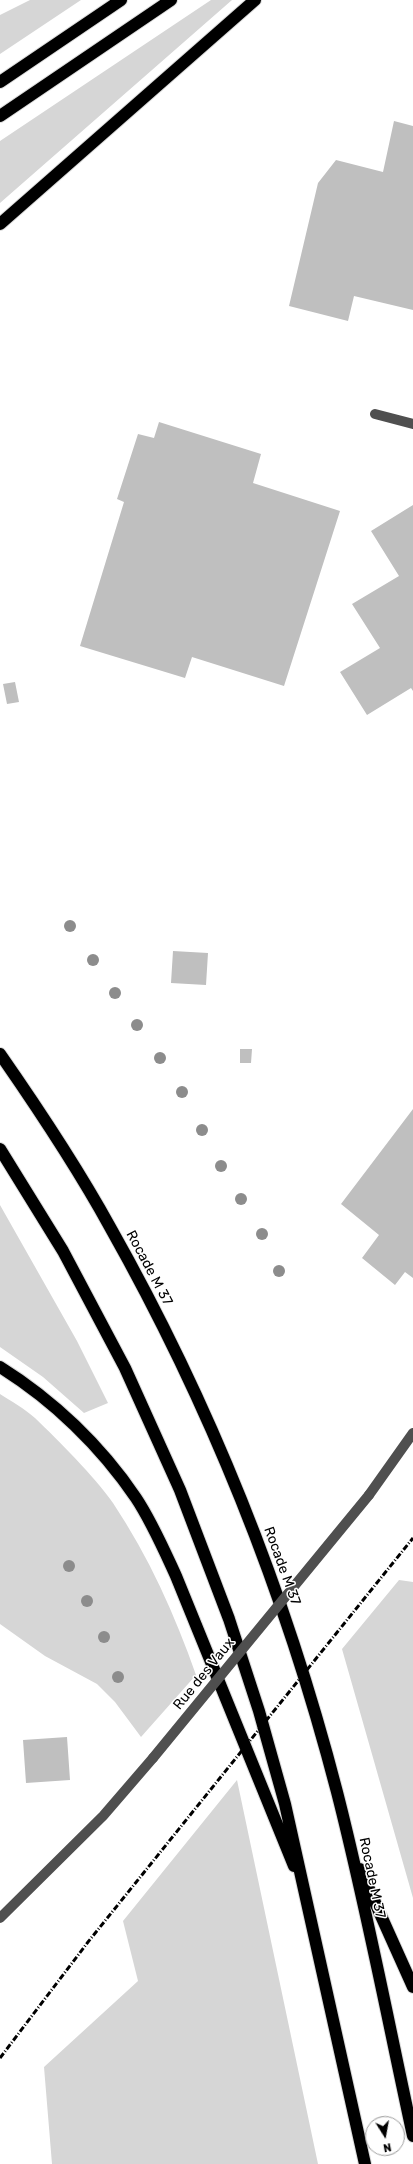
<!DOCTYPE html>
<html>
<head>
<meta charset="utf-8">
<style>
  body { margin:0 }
  #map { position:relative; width:413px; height:2164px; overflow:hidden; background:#fff; font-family:Rubik,sans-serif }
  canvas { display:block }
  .north { position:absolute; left:365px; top:2116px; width:40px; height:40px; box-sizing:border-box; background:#fff; border:1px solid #999; border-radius:50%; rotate:169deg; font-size:11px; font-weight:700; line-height:16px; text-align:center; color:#000 }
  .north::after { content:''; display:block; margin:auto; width:14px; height:18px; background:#000; clip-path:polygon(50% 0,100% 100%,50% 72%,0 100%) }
</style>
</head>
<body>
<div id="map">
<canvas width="413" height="2164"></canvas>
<div class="north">N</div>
</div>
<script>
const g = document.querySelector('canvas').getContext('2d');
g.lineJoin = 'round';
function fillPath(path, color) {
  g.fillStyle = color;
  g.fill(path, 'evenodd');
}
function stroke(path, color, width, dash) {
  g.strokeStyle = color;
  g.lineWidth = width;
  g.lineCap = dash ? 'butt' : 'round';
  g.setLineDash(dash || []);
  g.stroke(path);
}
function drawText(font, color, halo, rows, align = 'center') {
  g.font = font + ' Rubik,sans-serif';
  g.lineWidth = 3;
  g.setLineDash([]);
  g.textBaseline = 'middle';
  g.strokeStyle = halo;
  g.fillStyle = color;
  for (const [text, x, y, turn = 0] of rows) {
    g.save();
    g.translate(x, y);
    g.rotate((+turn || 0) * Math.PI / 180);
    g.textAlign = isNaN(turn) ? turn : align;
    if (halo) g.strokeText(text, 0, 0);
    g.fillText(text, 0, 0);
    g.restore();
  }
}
const green = new Path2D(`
  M30 0H81L0 54V15Z
  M211 0H232L0 203V141Z
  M0 1205 77 1341 108 1403 84 1413 43 1377 0 1347Z
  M0 1394C11 1401 25 1409 35 1418 59 1441 94 1476 113 1503 149 1557 175 1615 196 1675L141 1737 115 1702 97 1684 45 1656 0 1624Z
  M399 1580 413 1582V1898L342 1649Z
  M237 1780 318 2164H52L44 2067 138 1981 123 1921Z`);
const building = new Path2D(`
  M394 121 413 126V310L354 296 348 321 289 306 318 183 336 160 383 172Z
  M159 422 261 454 253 483 340 511 284 686 192 657 185 678 80 646 124 502 117 499 138 434 154 438Z
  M413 505V691L411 688 367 715 340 672 380 648 352 604 399 576 371 531Z
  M15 682 19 702 7 704 3 684Z
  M173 951 208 953 206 985 171 983Z
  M240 1049H252L251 1063H240Z
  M413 1109V1278L405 1272 395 1285 362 1258 379 1235 341 1204Z
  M67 1737 70 1780 26 1783 23 1740Z`);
const minor = new Path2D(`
  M375 414 413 424
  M369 1495 413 1433
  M0 1918 103 1816 153 1758`);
const highway = new Path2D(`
  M0 82 121 0
  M0 116 171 0
  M0 224 255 0
  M0 1054C39 1110 77 1167 110 1227 210 1404 286 1595 337 1792 366 1905 388 2021 413 2136
  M0 1149 63 1251 125 1368 180 1490 229 1619 259 1711 285 1804 365 2164
  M0 1367C53 1400 101 1446 136 1498 152 1522 164 1550 176 1576L294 1866
  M360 1869 413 1987`);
const rail = new Path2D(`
  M0 2058 88 1942 413 1538`);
const minorBridge = new Path2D(`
  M153 1758 369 1495`);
const trees = [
  [70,926],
  [93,960],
  [115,993],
  [137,1025],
  [160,1058],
  [182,1092],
  [202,1130],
  [221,1166],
  [241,1199],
  [262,1234],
  [279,1271],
  [69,1566],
  [87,1601],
  [104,1637],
  [118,1677]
];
const streetNames = [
  ["Rocade M 37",149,1268,62],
  ["Rocade M 37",282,1566,70],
  ["Rue des Vaux",204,1674,-51],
  ["Rocade M 37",372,1878,78]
];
fillPath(green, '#d6d6d6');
fillPath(building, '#bfbfbf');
stroke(highway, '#dbdbdb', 14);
stroke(minor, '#4f4f4f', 10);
stroke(highway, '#000', 12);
stroke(rail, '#000', 3, [6, 2, 1, 2]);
stroke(minorBridge, '#4f4f4f', 10);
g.fillStyle = '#8c8c8c';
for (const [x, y] of trees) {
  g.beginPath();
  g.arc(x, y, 6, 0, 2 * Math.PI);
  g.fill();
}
drawText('14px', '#000', '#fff', streetNames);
</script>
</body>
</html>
